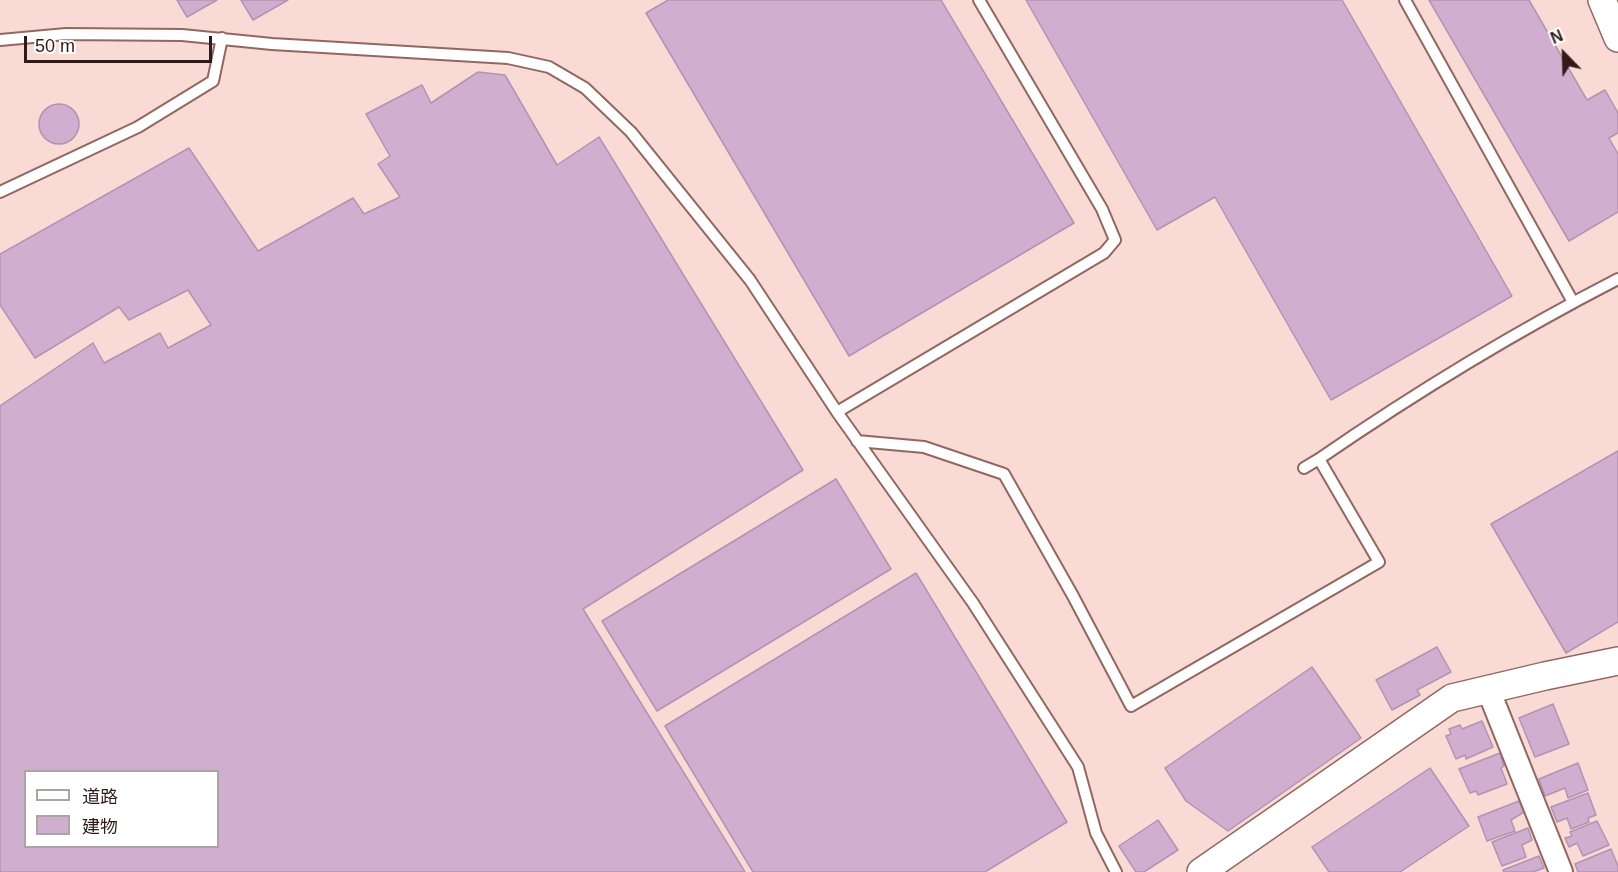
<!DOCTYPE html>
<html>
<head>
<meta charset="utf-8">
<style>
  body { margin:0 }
  #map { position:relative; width:1618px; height:872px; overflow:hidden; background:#f9dad5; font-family:Arial,"Noto Sans JP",sans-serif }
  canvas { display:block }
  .legend { position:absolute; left:24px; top:770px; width:195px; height:78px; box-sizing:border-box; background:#fff; border:2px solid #aca4a3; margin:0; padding:8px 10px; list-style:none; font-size:18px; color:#2f1c1a }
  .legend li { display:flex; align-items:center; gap:12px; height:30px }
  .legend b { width:30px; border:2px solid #aca4a3 }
  .north { position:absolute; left:1534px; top:24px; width:60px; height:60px; -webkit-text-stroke:4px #fff; paint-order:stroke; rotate:337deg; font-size:16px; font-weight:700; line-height:24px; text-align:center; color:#2f1c1a }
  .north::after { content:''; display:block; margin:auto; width:21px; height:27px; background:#2f1c1a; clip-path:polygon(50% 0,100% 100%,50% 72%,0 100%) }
  .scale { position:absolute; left:24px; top:36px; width:188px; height:27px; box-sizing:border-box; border:3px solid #2f1c1a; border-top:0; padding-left:8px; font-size:18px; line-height:21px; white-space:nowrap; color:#2f1c1a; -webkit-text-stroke:4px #fff; paint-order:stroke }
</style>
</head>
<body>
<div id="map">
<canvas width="1618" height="872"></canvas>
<ul class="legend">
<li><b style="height:8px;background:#fff"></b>道路</li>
<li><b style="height:16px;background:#d0aecf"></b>建物</li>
</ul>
<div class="north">N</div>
<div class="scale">50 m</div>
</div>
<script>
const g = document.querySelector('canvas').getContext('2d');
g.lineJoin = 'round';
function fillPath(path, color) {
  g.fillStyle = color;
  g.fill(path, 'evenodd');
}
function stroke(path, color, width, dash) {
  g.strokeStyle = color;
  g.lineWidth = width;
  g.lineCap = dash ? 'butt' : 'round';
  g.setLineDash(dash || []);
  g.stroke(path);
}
const building = new Path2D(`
  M177 0H217L187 17Z
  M241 0H288L253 20Z
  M668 0H941L1074 223 849 356 646 13Z
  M1026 0H1342L1512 296 1331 400 1215 197 1157 230Z
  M1429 0H1529L1587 100 1605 90 1618 113V133L1609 138 1618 154V212L1569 241Z
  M478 72 505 75 557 165 599 137 803 470 583 609 745 872H0V406L93 343 104 363 160 333 168 348 211 325 188 290 129 320 119 307 35 358 0 305V254L189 148 258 251 353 198 364 214 400 197 378 164 390 156 366 114 422 85 431 103ZM26 772H218V846H26Z
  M39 124a20 20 0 1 1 40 0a20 20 0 1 1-40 0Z
  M1618 451V622L1566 653 1491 524Z
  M836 479 891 569 657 711 602 621Z
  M916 573 1067 822 985 872H753L665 726Z
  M1437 647 1451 672 1417 690 1420 695 1392 710 1376 680Z
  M1312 667 1361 738 1228 831 1186 801 1165 768Z
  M1553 704 1569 744 1535 757 1519 718Z
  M1482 721 1493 747 1466 759 1465 755 1456 759 1446 736 1451 734 1449 729 1460 725 1462 729Z
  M1500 753 1504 766 1501 768 1507 784 1478 795 1476 791 1470 793 1459 769Z
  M1578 763 1588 790 1568 798 1565 788 1545 796 1539 779Z
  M1430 768 1469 826 1400 872H1329L1312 847Z
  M1588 793 1596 815 1588 818 1589 822 1571 829 1567 818 1557 822 1551 807Z
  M1519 801 1524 812 1511 820 1515 831 1487 841 1478 817Z
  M1158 820 1178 850 1144 872H1136L1119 846Z
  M1597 821 1609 845 1583 856 1577 843 1569 847 1565 838 1572 836 1570 832Z
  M1528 828 1532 840 1522 845 1526 857 1502 866 1492 842Z
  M1611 849 1618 866V872H1578L1575 864Z
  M1539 856 1544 868 1533 872H1504L1503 870Z`);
const service = new Path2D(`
  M1405 0 1573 302
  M0 40 66 34 182 35 272 44 508 58 549 67 585 88 631 132 750 280 837 412 973 603 1078 767 1096 833 1116 872
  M0 192 138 127 213 81 222 38
  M837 412 1104 253 1115 240 1102 209 979 0
  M857 441 924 447 1004 474 1073 596 1131 706 1379 562 1319 459C1415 393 1515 332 1618 279
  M1304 468 1319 459`);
const minor = new Path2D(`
  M1488 689 1561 872`);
const tertiary = new Path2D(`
  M1602 0 1618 38
  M1201 872 1452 698 1545 676 1618 661`);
fillPath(building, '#d0aecf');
stroke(building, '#b392b2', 1.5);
stroke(service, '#936761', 14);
stroke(minor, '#936761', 26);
stroke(tertiary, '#936761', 30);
stroke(service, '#fff', 10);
stroke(minor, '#fff', 22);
stroke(tertiary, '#fff', 27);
</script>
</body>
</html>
